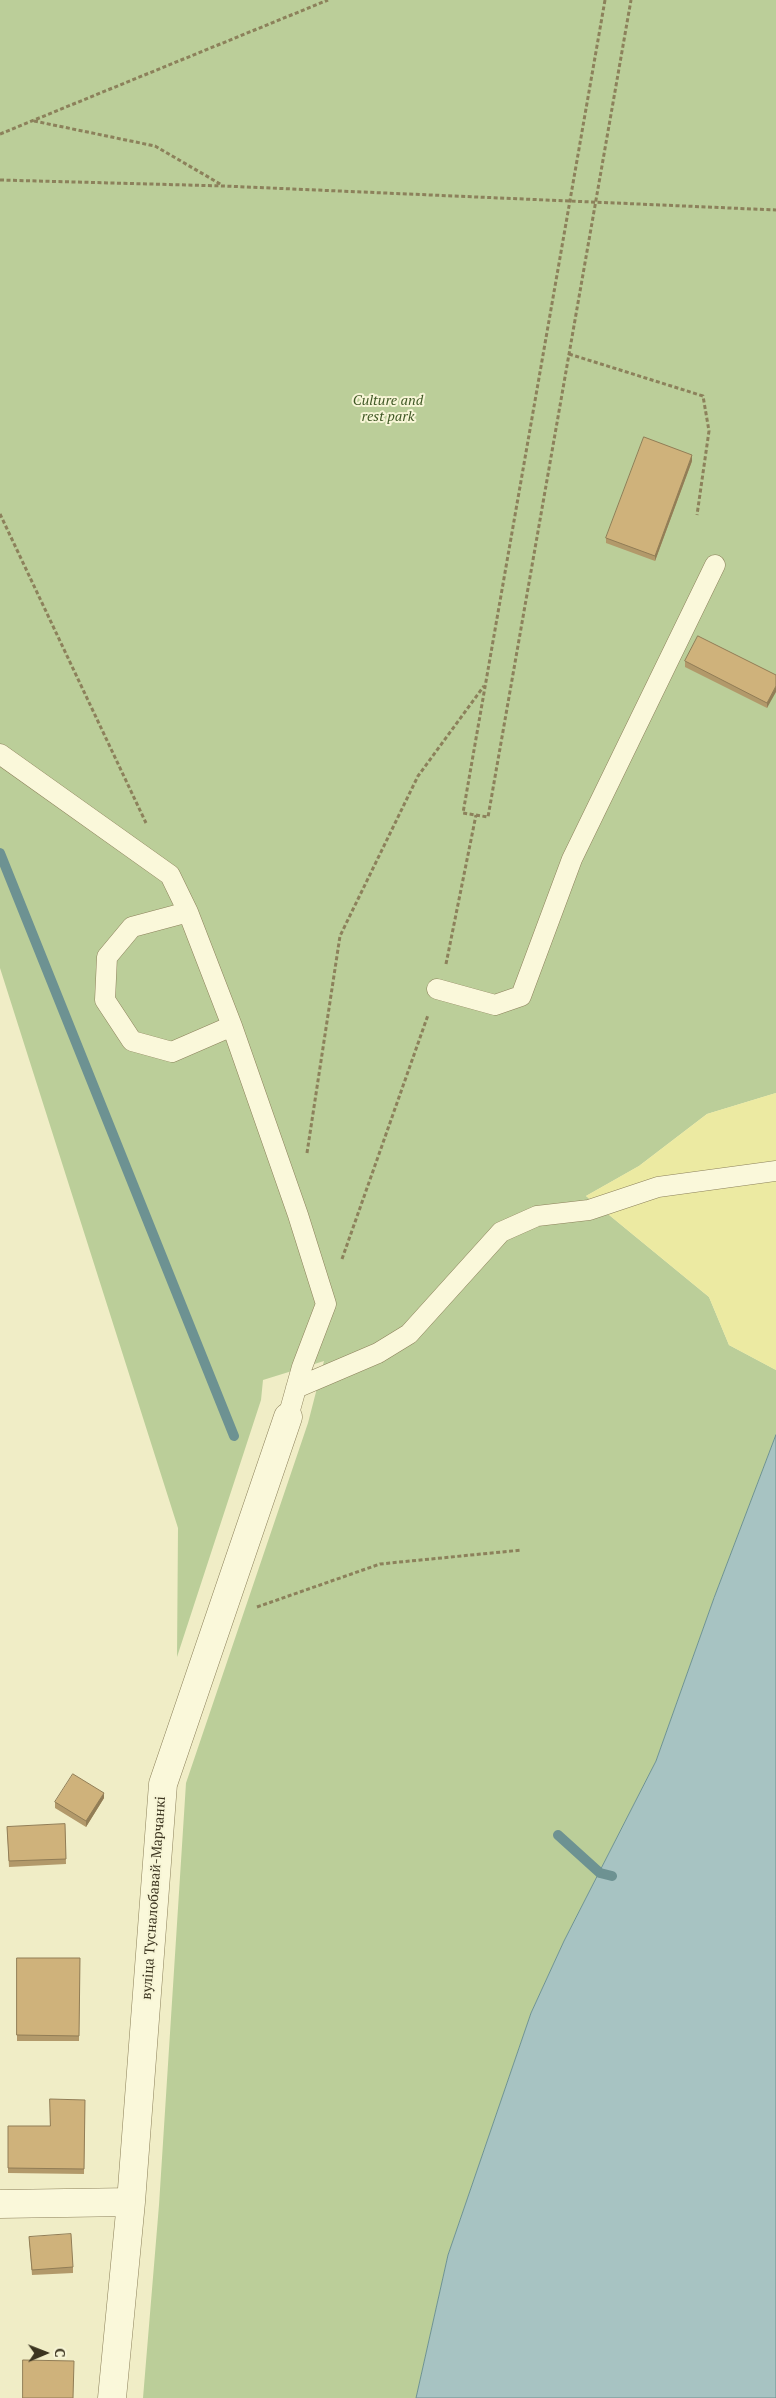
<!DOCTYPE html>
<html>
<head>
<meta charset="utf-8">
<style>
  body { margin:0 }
  #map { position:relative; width:776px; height:2398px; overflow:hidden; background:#f0edc6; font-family:"PT Serif",serif }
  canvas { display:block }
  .north { position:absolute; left:20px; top:2328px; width:50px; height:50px; -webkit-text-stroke:4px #f7f5d6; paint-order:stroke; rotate:89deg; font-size:14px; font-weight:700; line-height:20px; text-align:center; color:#3b341f }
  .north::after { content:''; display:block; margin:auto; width:18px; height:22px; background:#3b341f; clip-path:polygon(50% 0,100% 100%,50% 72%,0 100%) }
</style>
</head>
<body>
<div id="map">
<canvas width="776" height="2398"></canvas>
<div class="north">С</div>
</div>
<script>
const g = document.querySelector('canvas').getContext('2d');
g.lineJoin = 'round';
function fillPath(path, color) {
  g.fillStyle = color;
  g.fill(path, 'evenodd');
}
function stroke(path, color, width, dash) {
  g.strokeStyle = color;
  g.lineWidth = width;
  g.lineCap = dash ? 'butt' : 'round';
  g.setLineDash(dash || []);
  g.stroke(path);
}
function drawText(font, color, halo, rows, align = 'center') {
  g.font = font + ' "PT Serif",serif';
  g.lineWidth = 4;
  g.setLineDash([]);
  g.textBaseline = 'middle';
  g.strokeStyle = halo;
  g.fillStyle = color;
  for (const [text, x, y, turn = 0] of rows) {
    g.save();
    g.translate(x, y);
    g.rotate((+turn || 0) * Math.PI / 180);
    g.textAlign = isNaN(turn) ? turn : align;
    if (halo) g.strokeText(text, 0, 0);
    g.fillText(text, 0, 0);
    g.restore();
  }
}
const green = new Path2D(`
  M0 0H776V1093L707 1114 639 1166 586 1196 709 1297 729 1345 776 1370V1435L714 1598 656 1761 564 1941 531 2013 448 2255 416 2398H143L159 2205 186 1783 308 1423 324 1361 263 1380 261 1400 177 1657 178 1528 0 968Z`);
const sand = new Path2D(`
  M776 1093V1370L729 1345 709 1297 586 1196 639 1166 707 1114Z`);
const water = new Path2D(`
  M776 1435V2398H416L448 2255 531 2013 564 1941 656 1761 714 1598Z`);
const stream = new Path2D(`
  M0 853 234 1436
  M558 1835 600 1873 612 1876`);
const path = new Path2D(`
  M605 0 463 813 488 817 631 0
  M34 121 155 146 222 185
  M0 134 328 0
  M0 180 224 186 776 210
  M569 354 703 396 709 431 697 515
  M0 514 146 823
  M446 964 476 815
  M307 1153 340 936 418 776 484 686
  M342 1259 428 1015
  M257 1607 380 1564 522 1550`);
const service = new Path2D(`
  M0 754 170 875 188 912 232 1026 298 1215 326 1304 302 1367 288 1417
  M188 912 132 927 107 957 105 1000 132 1041 172 1052 232 1026
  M437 989 495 1005 521 996 572 859 715 565
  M296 1388 378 1353 409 1334 501 1232 537 1216 589 1210 658 1187 776 1171`);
const minor = new Path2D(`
  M0 2204 131 2202
  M112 2398 131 2202 163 1784 288 1417`);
const wall = new Path2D(`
  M692 461 655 561 606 543V538Z
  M685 661 776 675 767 708 685 667Z
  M104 1798 86 1827 55 1808V1802Z
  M65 1824 66 1864 9 1867 7 1827Z
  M17 1958H80L79 2041H17Z
  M85 2100 84 2174 8 2173V2126H50Z
  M29 2237 73 2267V2273L32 2275Z`);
const shadedWall = new Path2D(`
  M692 455V461L655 561V556Z
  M776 686V692L767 708V703Z
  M104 1793V1798L86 1827V1821Z`);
const building = new Path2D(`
  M644 437 692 455 655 556 606 538Z
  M698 636 776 675V686L767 703 685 661Z
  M73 1774 104 1793 86 1821 55 1802Z
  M65 1824 66 1859 9 1861 7 1827Z
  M17 1958H80L79 2036 17 2035Z
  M50 2099 85 2100 84 2169 8 2168V2126H50Z
  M71 2234 73 2267 32 2270 29 2237Z
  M23 2360 74 2361 73 2398H23Z`);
const parkNames = [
  ["Culture and",388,401],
  ["rest park",388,417]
];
const streetNames = [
  ["вуліца Тусналобавай-Марчанкі",154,1898,-86]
];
fillPath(green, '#bbce99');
fillPath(sand, '#eceaa2');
fillPath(water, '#a7c3c2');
stroke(water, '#6d9292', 1);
stroke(stream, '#6d9292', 10);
stroke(service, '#8c815b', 21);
stroke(minor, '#8c815b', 29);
stroke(path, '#8c815b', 3, [4, 2.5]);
stroke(service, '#faf8da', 20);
stroke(minor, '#faf8da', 28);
fillPath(wall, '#b2996a');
fillPath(shadedWall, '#917d56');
fillPath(building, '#cfb27b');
stroke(building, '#917d56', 1);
drawText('italic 14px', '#3f5825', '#f7f5d6', parkNames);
drawText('14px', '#3b341f', '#f7f5d6', streetNames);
</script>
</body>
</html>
